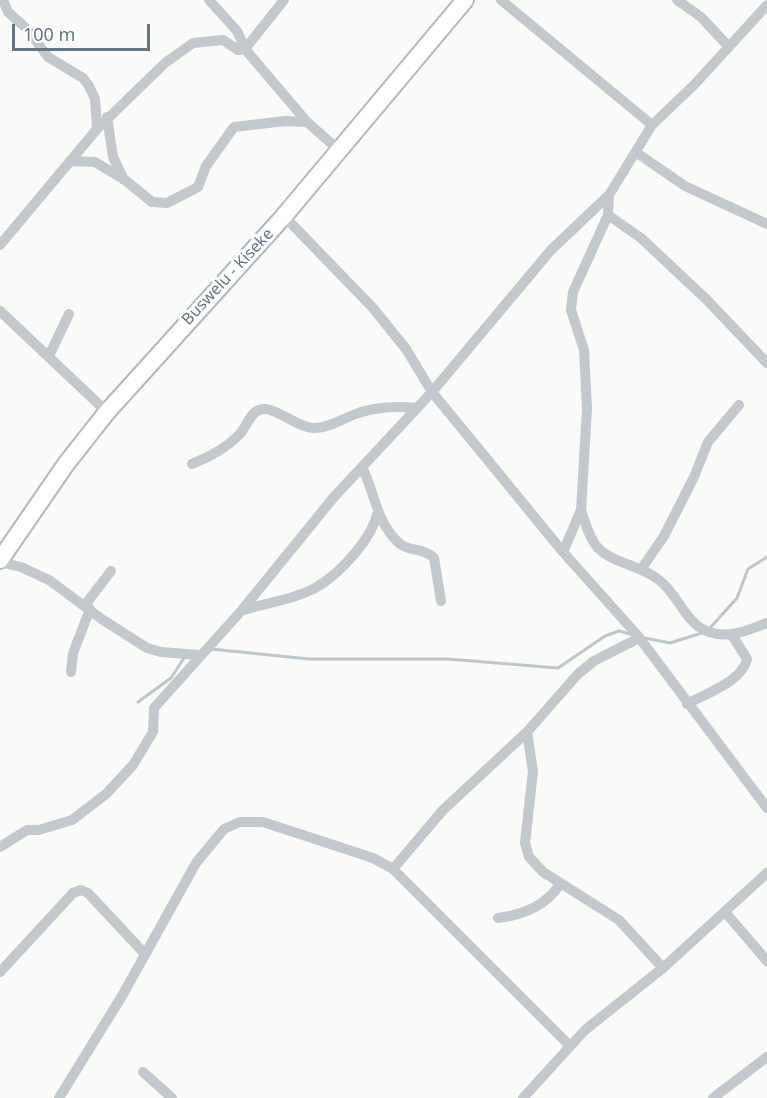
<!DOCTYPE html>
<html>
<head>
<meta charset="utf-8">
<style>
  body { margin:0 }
  #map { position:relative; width:767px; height:1098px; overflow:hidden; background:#fafaf8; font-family:"Noto Sans",sans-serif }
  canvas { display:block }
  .scale { position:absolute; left:12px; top:24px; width:138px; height:27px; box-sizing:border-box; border:3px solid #657683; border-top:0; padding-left:8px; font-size:18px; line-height:21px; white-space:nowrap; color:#657683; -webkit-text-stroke:4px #fff; paint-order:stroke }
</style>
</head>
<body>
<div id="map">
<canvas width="767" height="1098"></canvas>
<div class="scale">100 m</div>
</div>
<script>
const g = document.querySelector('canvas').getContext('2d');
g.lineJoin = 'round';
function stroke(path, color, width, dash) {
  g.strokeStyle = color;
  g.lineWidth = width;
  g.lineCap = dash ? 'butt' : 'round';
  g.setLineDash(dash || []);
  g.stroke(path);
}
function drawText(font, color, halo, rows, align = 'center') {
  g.font = font + ' "Noto Sans",sans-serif';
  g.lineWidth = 6;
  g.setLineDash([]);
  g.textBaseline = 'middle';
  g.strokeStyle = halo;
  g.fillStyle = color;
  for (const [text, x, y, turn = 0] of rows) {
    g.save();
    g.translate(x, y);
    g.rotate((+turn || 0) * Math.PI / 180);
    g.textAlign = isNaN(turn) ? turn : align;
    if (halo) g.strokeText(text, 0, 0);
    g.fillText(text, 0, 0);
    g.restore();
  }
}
const stream = new Path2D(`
  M710 628 737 598 748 569 767 557
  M645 638 670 643 705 632
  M211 649 309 659H448L558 668 605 636 619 631 630 634
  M138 702 171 678 184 658`);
const minor = new Path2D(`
  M209 0 237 31 245 49 307 122
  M501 0 652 125
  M677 0 701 17 729 47
  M107 117 113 157 124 180
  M97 129 165 63 193 43 223 40 238 50 245 49 284 0
  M637 153 685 186 767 224
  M70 161 95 162 125 180 152 202 167 203 198 187 206 166 234 127 285 121 307 122 340 151
  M608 215 641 238 707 300 767 363
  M284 216 373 308 406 349 432 392 563 552 638 636 767 808
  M0 245 97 129 95 99 89 86 83 78 48 57 28 30 8 12 3 0
  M0 311 107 412
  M49 356 69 314
  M192 464C210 457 226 448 239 435 246 428 249 414 259 410 273 404 297 428 314 428 328 428 341 420 353 415 373 407 396 406 417 408
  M362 467C375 493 376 522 399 543 409 552 425 548 434 558L441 601
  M581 510C585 522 589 538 598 548 614 564 641 565 659 580 679 595 685 624 709 632 730 639 748 630 767 623
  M563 552 581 510 587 409 584 350 571 310 573 292 608 215 609 195
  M0 562 21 567 49 580 103 620 147 648 161 652 199 655
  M642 568 664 536 694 477 708 442 739 405
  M85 605 111 571
  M243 610C296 595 318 598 356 552 366 540 374 528 378 512
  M71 672 73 653 90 609
  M687 704C706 693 742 682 747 659L732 635
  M527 732 533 771 525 843 529 857 543 872 619 920 663 968
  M0 847 27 830H39L72 820 106 794 133 765 153 732 154 708 242 610 334 497 432 392 551 250 609 195 652 125 694 85 767 5
  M393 869 443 810 527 732 578 674 594 661 639 638
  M725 912 767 961
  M498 918C523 915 546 906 560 884
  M0 972 73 893 81 890 88 893 145 954
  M143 1072 172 1098
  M59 1098 122 996 196 863 224 829 240 822H263L373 858 393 869 570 1046
  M523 1098 585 1030 663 968 767 873
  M713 1098 767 1057`);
const secondary = new Path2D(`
  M0 560 66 464 107 412 284 216 465 0`);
const streetNames = [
  ["Buswelu - Kiseke",228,277,-47]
];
stroke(stream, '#bbc7cb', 3);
stroke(secondary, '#b3babf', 20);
stroke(minor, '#c3c8cc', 10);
stroke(secondary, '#fff', 16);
drawText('16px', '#657683', '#fff', streetNames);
</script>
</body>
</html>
